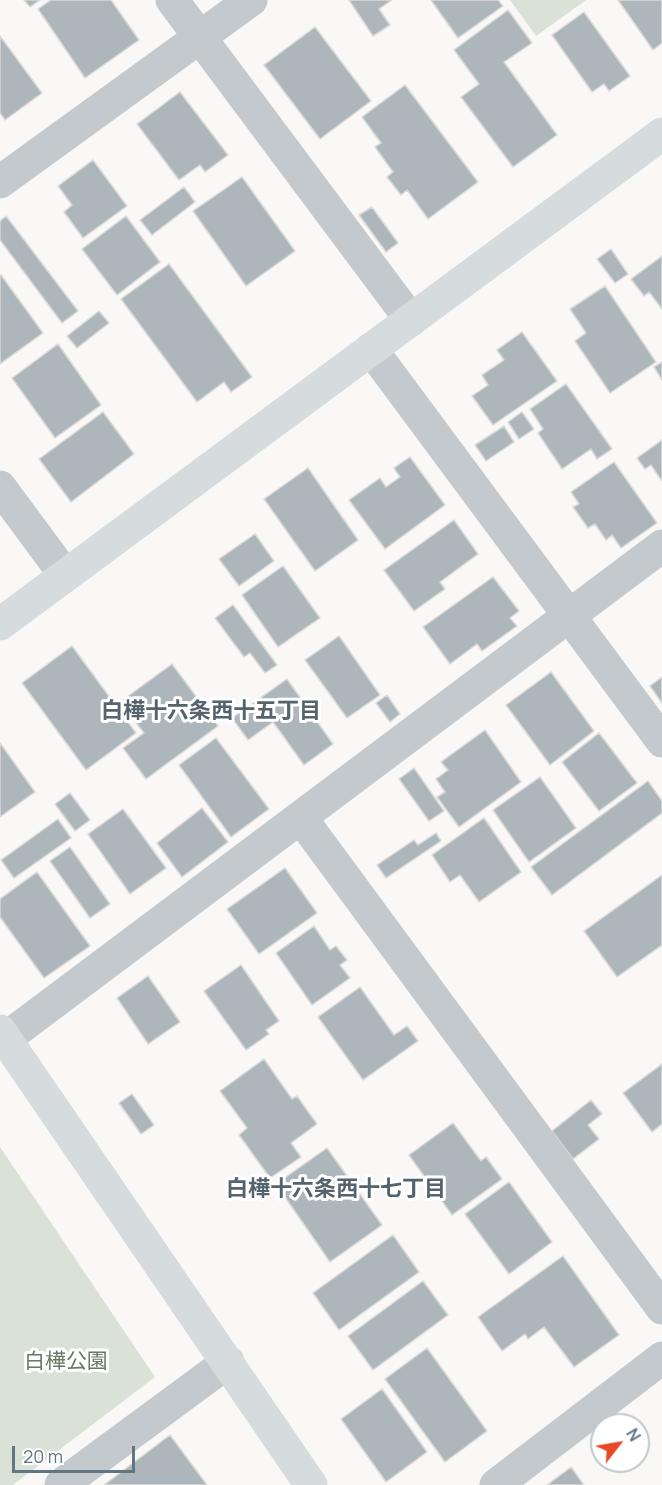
<!DOCTYPE html>
<html>
<head>
<meta charset="utf-8">
<style>
  body { margin:0 }
  #map { position:relative; width:662px; height:1485px; overflow:hidden; background:#f9f8f6; font-family:Manrope,sans-serif }
  canvas { display:block }
  .north { position:absolute; left:590px; top:1413px; width:60px; height:60px; box-sizing:border-box; background:#fff; border:2px solid #c0c8cd; border-radius:50%; rotate:59deg; font-size:16px; font-weight:700; line-height:24px; text-align:center; color:#627682 }
  .north::after { content:''; display:block; margin:auto; width:21px; height:27px; background:#ea4725; clip-path:polygon(50% 0,100% 100%,50% 72%,0 100%) }
  .scale { position:absolute; left:12px; top:1446px; width:123px; height:27px; box-sizing:border-box; border:3px solid #627682; border-top:0; padding-left:8px; font-size:18px; line-height:21px; white-space:nowrap; color:#627682; -webkit-text-stroke:4px #fff; paint-order:stroke }
</style>
</head>
<body>
<div id="map">
<canvas width="662" height="1485"></canvas>
<div class="north">N</div>
<div class="scale">20 m</div>
</div>
<script>
const g = document.querySelector('canvas').getContext('2d');
g.lineJoin = 'round';
function fillPath(path, color) {
  g.fillStyle = color;
  g.fill(path, 'evenodd');
}
function stroke(path, color, width, dash) {
  g.strokeStyle = color;
  g.lineWidth = width;
  g.lineCap = dash ? 'butt' : 'round';
  g.setLineDash(dash || []);
  g.stroke(path);
}
function drawText(font, color, halo, rows, align = 'center') {
  g.font = font + ' Manrope,"Noto Sans JP",sans-serif';
  g.lineWidth = 6;
  g.setLineDash([]);
  g.textBaseline = 'middle';
  g.strokeStyle = halo;
  g.fillStyle = color;
  for (const [text, x, y, turn = 0] of rows) {
    g.save();
    g.translate(x, y);
    g.rotate((+turn || 0) * Math.PI / 180);
    g.textAlign = isNaN(turn) ? turn : align;
    if (halo) g.strokeText(text, 0, 0);
    g.fillText(text, 0, 0);
    g.restore();
  }
}
const green = new Path2D(`
  M510 0H586L536 36Z
  M0 1147 155 1377 13 1485H0Z`);
const building = new Path2D(`
  M24 0H40L30 7Z
  M51 0H111L139 40 85 78 38 9Z
  M349 0H392L379 9 390 25 373 36Z
  M431 0H498L503 6 458 38Z
  M618 0H662V43L653 50Z
  M508 10 532 43 504 62 557 135 513 167 461 97 479 84 454 50Z
  M584 12 630 76 609 91 604 84 592 92 552 35Z
  M315 27 371 101 320 139 264 65Z
  M0 36 42 93 5 120 0 113Z
  M405 85 478 182 428 219 407 190 401 195 387 177 393 172 375 147 381 143 362 117Z
  M180 92 228 155 205 172 200 165 179 180 137 124Z
  M93 160 127 206 83 238 64 212 72 205 58 186Z
  M242 177 295 251 246 286 193 211Z
  M184 187 195 202 152 235 140 220Z
  M372 207 398 243 386 252 359 215Z
  M6 216 78 311 62 323 0 240V221Z
  M126 216 160 262 117 295 82 249Z
  M611 249 628 274 615 283 597 259Z
  M662 256V309L649 292 644 296 631 279Z
  M169 264 252 377 231 392 224 382 197 402 121 299Z
  M1 275 43 333 0 364V276Z
  M605 286 656 362 610 393 575 341 586 333 570 309Z
  M99 311 109 323 77 348 67 336Z
  M522 332 557 381 493 425 472 396 488 385 482 375 504 360 497 350Z
  M58 344 101 405 55 438 12 378Z
  M662 362V380L654 367Z
  M566 384 612 449 597 459 591 449 562 469 538 433 543 429 530 409Z
  M103 412 134 454 71 502 39 459Z
  M522 412 534 429 519 439 508 422Z
  M504 426 514 442 486 461 475 445Z
  M662 440V481L651 465 645 469 637 458Z
  M410 457 445 505 385 549 349 500 380 478 386 487 400 477 394 468Z
  M614 462 657 523 621 548 612 535 606 540 595 524 588 528 573 507 579 504 571 492Z
  M308 468 358 540 315 571 264 499Z
  M454 520 478 554 440 582 445 589 414 611 384 570Z
  M255 534 274 561 239 586 219 559Z
  M283 566 320 618 278 647 242 595Z
  M493 577 519 611 510 618 517 626 482 651 477 644 450 664 423 627Z
  M233 605 277 665 265 673 250 653 244 657 215 618Z
  M339 636 380 695 347 718 305 660Z
  M72 646 136 733 86 770 22 683Z
  M172 664 218 726 146 779 123 748 144 733 120 702Z
  M551 672 594 731 550 765 506 705Z
  M662 677V703L650 686Z
  M287 679 333 744 304 765 273 722 248 740 232 718Z
  M387 695 400 714 390 722 376 703Z
  M485 730 521 782 459 827 437 797 445 792 436 779 448 770 441 762Z
  M599 733 637 783 599 811 562 762Z
  M216 738 269 809 231 837 179 765Z
  M0 743 35 792 0 817Z
  M414 768 444 811 429 821 399 779Z
  M540 777 576 828 529 862 493 810Z
  M648 781 662 801V813L552 895 531 867Z
  M70 793 90 820 75 831 55 804Z
  M202 808 228 842 182 877 157 843Z
  M123 809 166 868 130 894 88 834Z
  M484 818 521 872 479 902 460 875 450 882 432 855Z
  M58 819 71 838 14 878 1 860Z
  M436 833 441 841 386 878 377 865 414 840 418 845Z
  M70 847 110 904 90 918 50 861Z
  M285 868 317 913 259 954 227 909Z
  M37 872 90 946 44 978 0 917V899Z
  M662 875V945L617 977 584 931Z
  M314 926 330 950 336 946 347 960 340 965 350 978 312 1005 276 953Z
  M241 965 279 1021 266 1030 269 1034 246 1050 204 991Z
  M148 976 180 1022 148 1044 117 998Z
  M360 987 394 1035 407 1026 418 1041 363 1080 318 1017Z
  M264 1059 292 1099 297 1096 317 1124 291 1143 301 1157 270 1178 239 1135 247 1128 220 1091Z
  M662 1064V1124L652 1132 623 1093Z
  M132 1094 154 1125 141 1134 119 1103Z
  M591 1100 602 1114 588 1125 599 1139 573 1159 552 1131Z
  M453 1123 481 1161 486 1157 502 1179 452 1215 409 1155Z
  M327 1148 382 1225 330 1262 276 1184Z
  M509 1182 552 1242 509 1274 465 1214Z
  M393 1235 419 1272 339 1330 313 1293Z
  M563 1256 619 1335 574 1367 544 1327 528 1339 525 1334 502 1351 478 1317Z
  M423 1281 448 1315 373 1370 348 1336Z
  M427 1348 487 1431 445 1462 385 1379Z
  M382 1389 427 1452 386 1482 341 1419Z
  M170 1435 207 1485H104Z
  M571 1467 584 1485H547Z`);
const street = new Path2D(`
  M172 0 411 320
  M0 182 251 0
  M371 349 662 741
  M0 487 65 575
  M301 818 662 1308
  M5 1039 662 546
  M61 1485 228 1362
  M496 1485 662 1358`);
const secondary = new Path2D(`
  M0 624 662 134
  M0 1031 311 1485`);
const parkNames = [
  ["白樺公園",66,1362]
];
const neighbourhoodNames = [
  ["白樺十六条西十五丁目",211,712],
  ["白樺十六条西十七丁目",336,1190]
];
fillPath(green, '#dae1d7');
fillPath(building, '#acb6bb');
stroke(building, '#dadad8', 1.5);
stroke(street, '#c3c9cc', 33);
stroke(secondary, '#d6dbde', 33);
drawText('21px', '#677a62', '#fff', parkNames);
drawText('bold 22px', '#55636d', '#fff', neighbourhoodNames);
</script>
</body>
</html>
